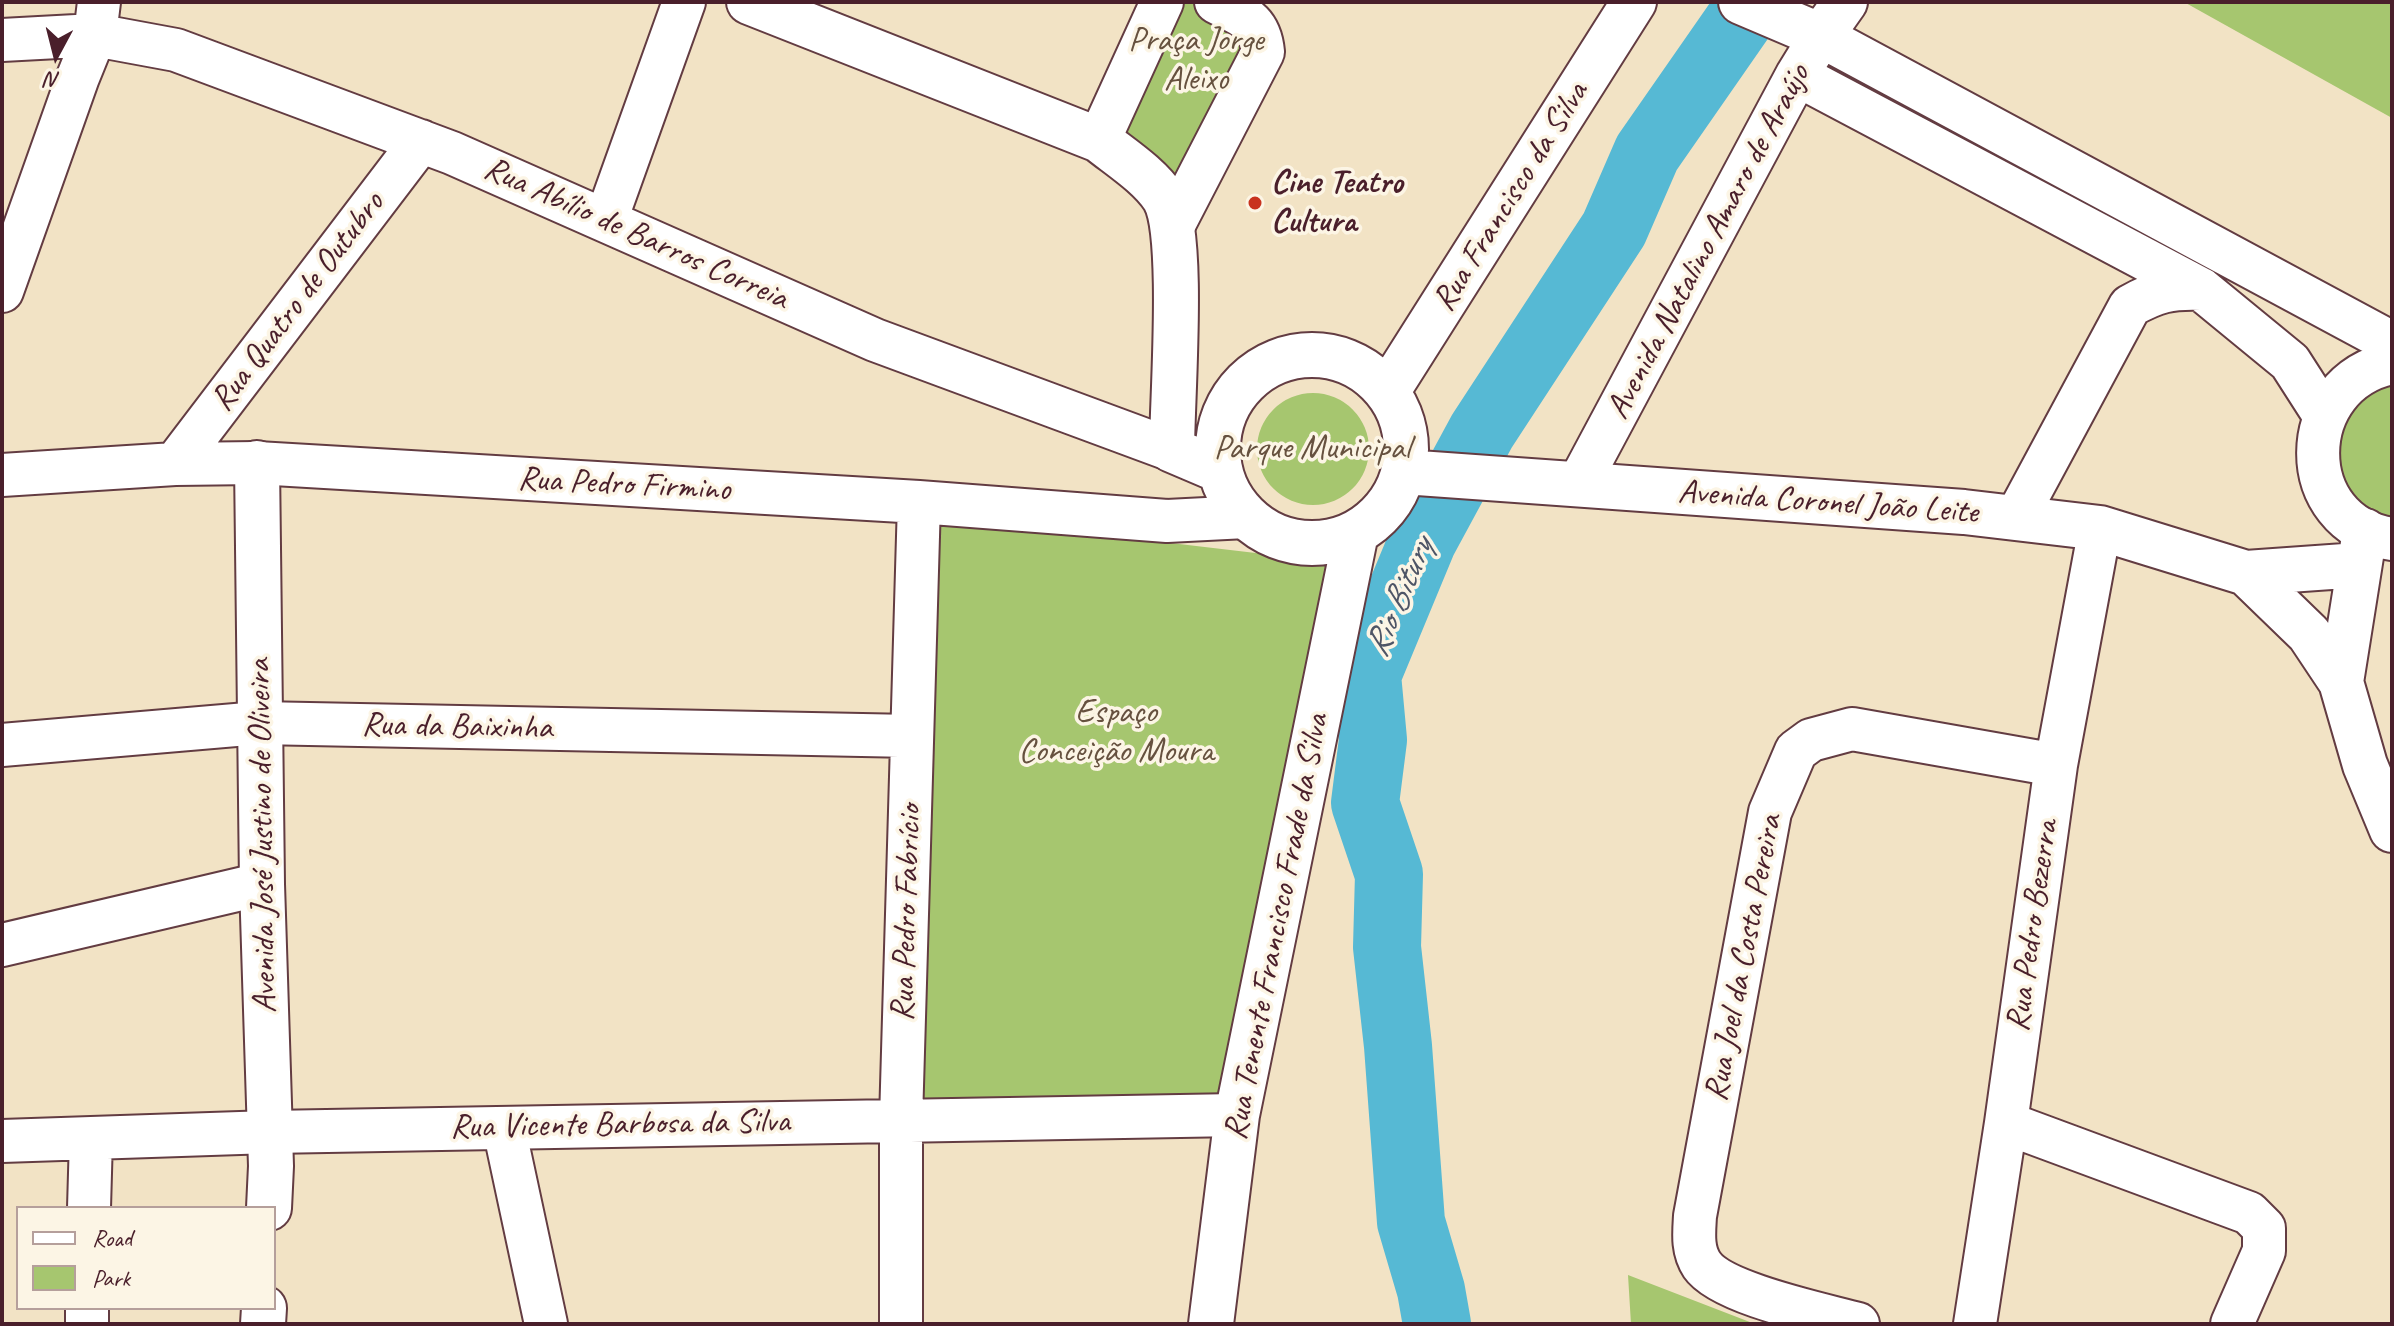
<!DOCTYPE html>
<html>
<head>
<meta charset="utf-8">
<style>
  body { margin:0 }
  #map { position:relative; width:2394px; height:1326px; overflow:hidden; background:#f2e3c5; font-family:Caveat,sans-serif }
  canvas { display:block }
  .frame { position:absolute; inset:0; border:4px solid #4a1f2b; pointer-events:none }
  .legend { position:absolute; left:16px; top:1206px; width:260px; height:104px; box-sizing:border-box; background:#fcf5e5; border:2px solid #b59f9b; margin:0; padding:10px 14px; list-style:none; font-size:24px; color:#4a1f2b }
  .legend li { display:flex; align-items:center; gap:16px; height:40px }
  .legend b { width:40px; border:2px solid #b59f9b }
  .north { position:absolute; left:16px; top:16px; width:80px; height:80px; -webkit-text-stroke:6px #fcf5e5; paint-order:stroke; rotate:187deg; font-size:22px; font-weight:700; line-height:32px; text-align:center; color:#4a1f2b }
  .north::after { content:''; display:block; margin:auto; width:28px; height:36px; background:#4a1f2b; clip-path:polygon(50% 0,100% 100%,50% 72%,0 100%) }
</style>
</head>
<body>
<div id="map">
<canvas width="2394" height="1326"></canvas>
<div class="frame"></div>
<ul class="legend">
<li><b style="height:10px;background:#fff"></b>Road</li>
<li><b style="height:22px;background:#a6c66f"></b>Park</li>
</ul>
<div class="north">N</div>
</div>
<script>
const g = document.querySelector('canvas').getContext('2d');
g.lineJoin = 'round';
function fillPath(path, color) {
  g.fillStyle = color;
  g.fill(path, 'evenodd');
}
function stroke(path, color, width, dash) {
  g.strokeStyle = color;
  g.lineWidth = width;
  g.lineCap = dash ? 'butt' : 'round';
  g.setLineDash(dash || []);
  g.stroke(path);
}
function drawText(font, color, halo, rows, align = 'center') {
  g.font = font + ' Caveat,sans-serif';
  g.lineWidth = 7;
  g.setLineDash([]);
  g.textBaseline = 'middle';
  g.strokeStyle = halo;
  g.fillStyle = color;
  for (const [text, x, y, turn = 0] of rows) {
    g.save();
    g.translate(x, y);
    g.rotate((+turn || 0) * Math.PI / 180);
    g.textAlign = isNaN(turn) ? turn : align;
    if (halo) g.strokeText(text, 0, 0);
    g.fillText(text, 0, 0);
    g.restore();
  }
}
const green = new Path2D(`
  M1162 2H1216L1261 34 1172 228 1099 140Z
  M2184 2H2392V118Z
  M2392 372V526L2340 495 2331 422Z
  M1257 449a56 56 0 1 1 112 0a56 56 0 1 1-112 0Z
  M933 515 1349 564 1230 1107 911 1108Z
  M1628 1275 1755 1324H1631Z`);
const river = new Path2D(`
  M1437 1324 1431 1290 1411 1222 1398 1046 1387 947 1389 874 1365 803 1373 740 1367 675 1423 540 1482 431 1614 229 1647 153 1752 2`);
const street = new Path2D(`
  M2 40 95 35 176 50 452 153 875 340 1172 450
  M1797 75 2201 289 2290 362 2324 415
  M1099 140 1162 2
  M606 220 684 2
  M1172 228 1263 52C1260 20 1243 16 1216 2
  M2 291 78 77 95 35 99 2
  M2392 363C2294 383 2293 524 2392 539
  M175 464 421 141
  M2 475 175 464 257 463 919 502 1167 521 1246 517
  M1578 485 1797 75 1821 36 2392 343
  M2016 518 2130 306C2157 291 2170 288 2201 289
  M2 745 259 723 912 736
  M2 945 262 884
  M2006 1123 2249 1213 2264 1228V1251L2232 1324
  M504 1128 546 1324
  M2 1141 270 1132 1237 1115
  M89 1208 91 1138
  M87 1324V1308
  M901 1324V1120L919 502
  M1858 1324C1822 1314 1722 1294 1702 1265 1692 1250 1694 1233 1695 1216L1770 812 1796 751 1811 740 1852 729 2056 765
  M1975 1324 2006 1123 2056 765 2100 528`);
const secondary = new Path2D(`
  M749 2 1099 140C1120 157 1149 175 1164 198 1185 234 1172 400 1172 450L1219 470
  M1741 2 1821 36 1845 2
  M1218 449a94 94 0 1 1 188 0a94 94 0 1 1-188 0Z
  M1387 392 1634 2
  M257 463 262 884 271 1166 269 1208
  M1404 472 1964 512 2100 528 2246 573 2359 565
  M2365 531 2341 682 2365 765 2392 830
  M2246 573 2309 634 2341 682
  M263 1324 264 1308
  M1211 1324 1237 1115 1356 533`);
const markers = [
  [1255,203,8,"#c8321e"]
];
const parkNames = [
  ["Praça Jorge",1196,41],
  ["Aleixo",1196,80],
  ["Parque Municipal",1312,449],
  ["Espaço",1116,713],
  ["Conceição Moura",1116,752]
];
const poiNames = [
  ["Cine Teatro",1271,183],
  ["Cultura",1271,222]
];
const streetNames = [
  ["Rua Francisco da Silva",1511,197,-58],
  ["Rua Abílio de Barros Correia",636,234,24],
  ["Avenida Natalino Amaro de Araújo",1709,242,-62],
  ["Rua Quatro de Outubro",298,302,-53],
  ["Rua Pedro Firmino",624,485,3],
  ["Avenida Coronel João Leite",1828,503,4],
  ["Rua da Baixinha",457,727,1],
  ["Avenida José Justino de Oliveira",263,836,-91],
  ["Rua Pedro Fabrício",907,913,-88],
  ["Rua Pedro Bezerra",2033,926,-82],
  ["Rua Tenente Francisco Frade da Silva",1277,927,-79],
  ["Rua Joel da Costa Pereira",1744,958,-79],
  ["Rua Vicente Barbosa da Silva",620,1125,-1]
];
const waterNames = [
  ["Rio Bitury",1400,598,-67]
];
fillPath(green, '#a6c66f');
stroke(river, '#56b9d4', 68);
stroke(street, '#633c42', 46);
stroke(secondary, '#633c42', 48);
stroke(street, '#fff', 42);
stroke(secondary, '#fff', 44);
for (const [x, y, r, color] of markers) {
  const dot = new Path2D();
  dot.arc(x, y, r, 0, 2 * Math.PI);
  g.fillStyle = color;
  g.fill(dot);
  stroke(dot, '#fcf5e5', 3);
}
drawText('34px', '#66513f', '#fcf5e5', parkNames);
drawText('bold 34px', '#4a1f2b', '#fcf5e5', poiNames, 'left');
drawText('34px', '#4a1f2b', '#fcf5e5', streetNames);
drawText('italic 36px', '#4e5566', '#fcf5e5', waterNames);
</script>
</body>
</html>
